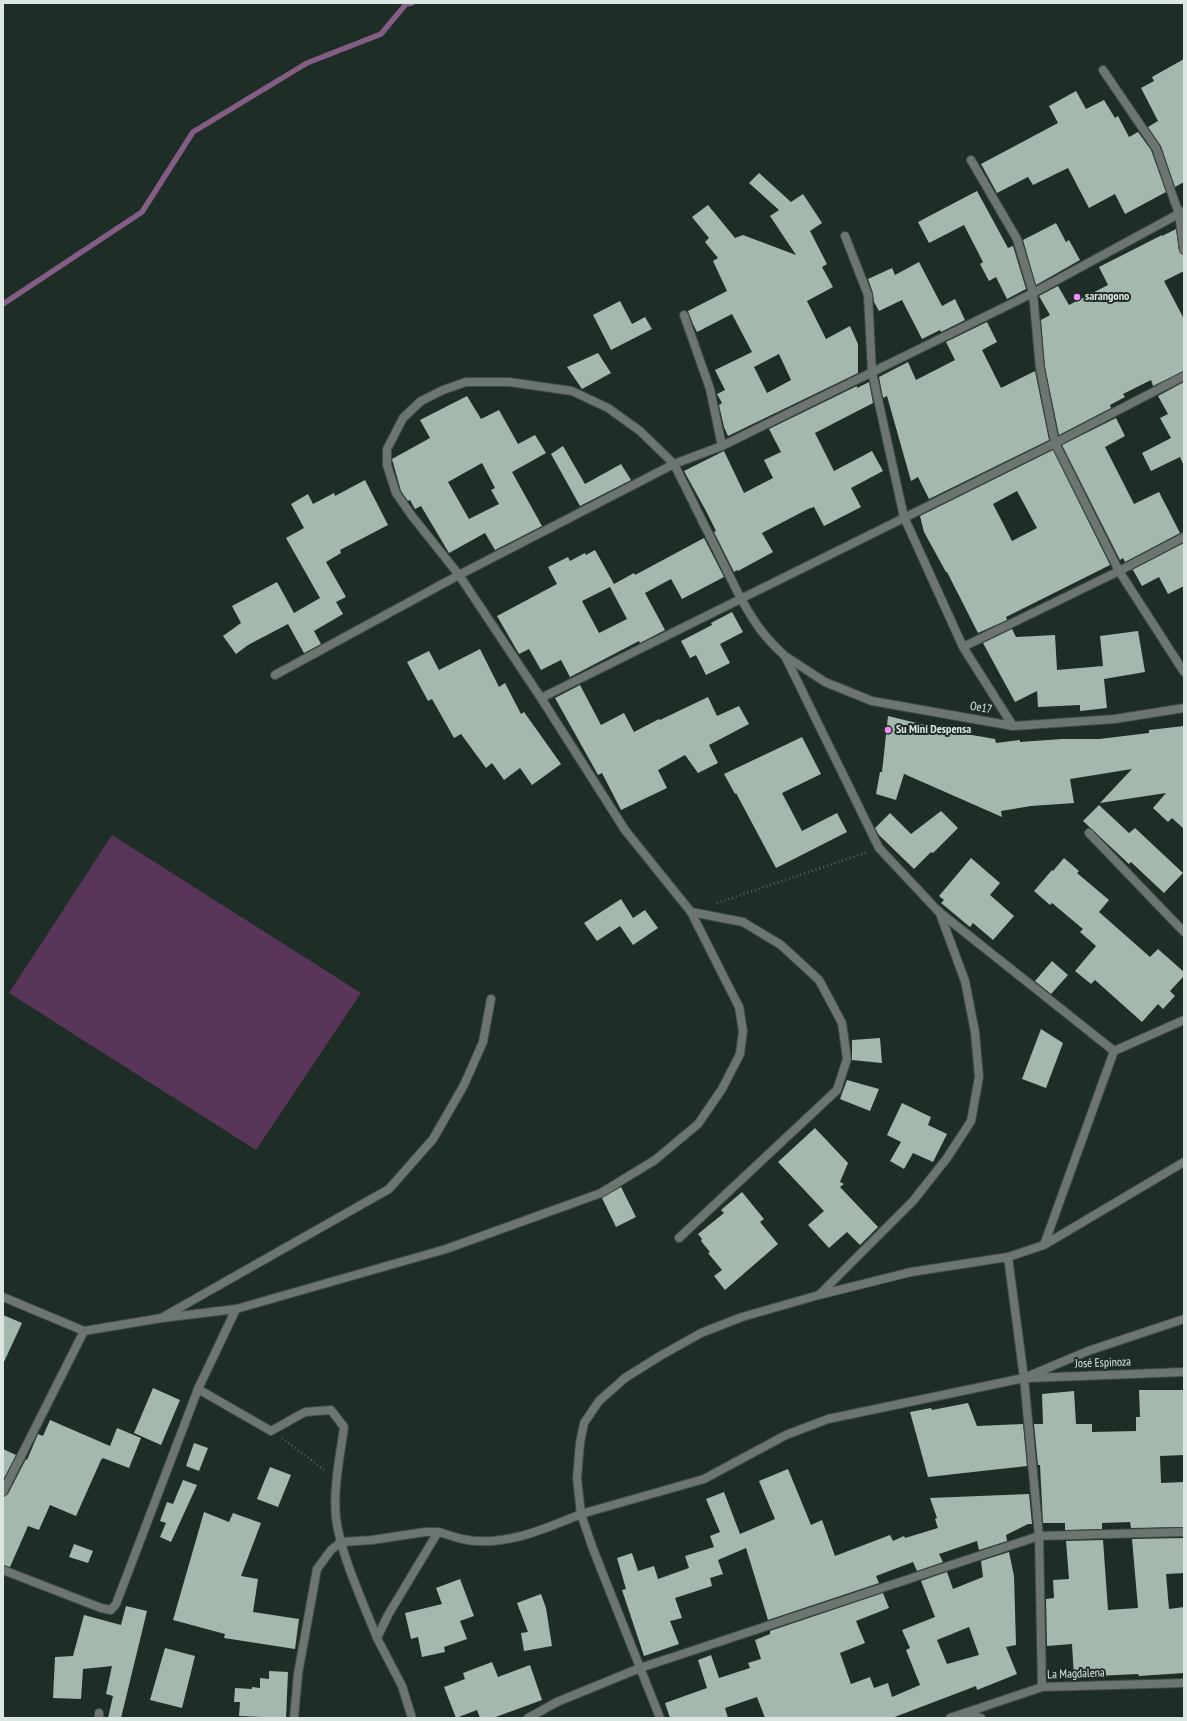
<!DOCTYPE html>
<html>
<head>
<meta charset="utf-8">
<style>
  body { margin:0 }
  #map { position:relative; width:1187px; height:1721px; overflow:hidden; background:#1e2e26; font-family:"PT Sans Narrow",sans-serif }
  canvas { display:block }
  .frame { position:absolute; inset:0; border:4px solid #dde7e1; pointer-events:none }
</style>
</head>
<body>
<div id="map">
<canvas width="1187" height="1721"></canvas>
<div class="frame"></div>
</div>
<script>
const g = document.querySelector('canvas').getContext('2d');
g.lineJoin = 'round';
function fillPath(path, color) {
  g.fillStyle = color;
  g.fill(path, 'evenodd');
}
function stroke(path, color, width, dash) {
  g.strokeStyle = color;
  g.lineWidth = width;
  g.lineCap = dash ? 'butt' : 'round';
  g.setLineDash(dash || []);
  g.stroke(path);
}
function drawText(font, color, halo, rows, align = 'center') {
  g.font = font + ' "PT Sans Narrow",sans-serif';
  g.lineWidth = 4;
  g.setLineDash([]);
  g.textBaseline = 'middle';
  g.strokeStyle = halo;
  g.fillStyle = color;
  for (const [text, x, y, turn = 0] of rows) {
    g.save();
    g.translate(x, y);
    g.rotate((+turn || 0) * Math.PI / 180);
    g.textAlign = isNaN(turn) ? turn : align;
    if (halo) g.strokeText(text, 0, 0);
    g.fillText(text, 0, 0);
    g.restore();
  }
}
const green = new Path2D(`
  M112 835 361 993 256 1150 9 993Z`);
const stream = new Path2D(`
  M3 304 142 212 193 132 307 63 381 34 406 4 412 3`);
const building = new Path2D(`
  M1184 59V182L1175 187 1161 146 1148 127 1158 121 1141 88 1154 81 1152 77Z
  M1076 91 1086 109 1104 100 1115 118 1118 116 1129 137 1138 132 1151 150 1166 192 1125 214 1115 194 1089 208 1068 168 1033 185 1028 177 997 193 981 164 1058 123 1049 106Z
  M759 173 791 202 803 194 822 223 810 231 827 264 822 267 833 287 807 301 826 339 850 326 858 344V373L728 436 724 427 719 405 722 403 717 394 725 390 715 370 752 352 732 314 697 332 693 324 688 311 727 291 713 261 718 258 705 242 709 238 692 217 708 205 735 238 743 235 796 255 770 216 779 210 749 183ZM779 354 791 380 767 393 754 367Z
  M977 191 1008 248 1013 246 1026 289 1007 299 996 277 989 281 980 264 983 262 964 225 929 243 918 222Z
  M1056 223 1066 242 1069 240 1080 260 1036 285 1023 240Z
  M1176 229 1179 251 1184 255V271L1164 281 1184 319V371L1153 386 1151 380 1123 394 1125 397 1110 405 1111 408 1059 435 1045 367 1041 320 1050 315 1039 296 1058 286 1069 305 1108 285 1099 267 1162 235V236Z
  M919 262 942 306 955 299 965 320 941 332 940 330 922 339 902 300 879 311 874 302 873 293 868 279 892 268 895 275Z
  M620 301 632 324 645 317 652 329 611 350 593 315Z
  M987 322 997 342 982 350 1001 388 1035 371 1049 440 929 499 918 477 911 481 887 396 883 398 879 377 908 362 916 380 955 360 946 342Z
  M598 353 611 373 582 389 567 367Z
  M869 382 873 403 815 433 834 471 872 451 883 471 851 488 861 507 824 526 814 507 808 509 762 533 773 552 738 571 737 570 734 572 714 532 716 531 706 511 684 471 724 451 744 493 773 478 764 460 781 452 769 429 857 386V388Z
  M1184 382V466L1180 457 1151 471 1142 453 1171 438 1160 418 1168 414 1158 396Z
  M467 396 481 419 499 410 518 444 535 435 546 453 512 472 542 526 495 550 485 533 449 553 421 506 415 509 410 500 408 501 401 491 392 459 430 438 420 420ZM482 463 495 488 491 490 499 504 469 519 448 482Z
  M1116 418 1125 436 1105 447 1134 504 1159 492 1180 533 1125 562 1123 558 1120 560 1062 445Z
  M563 446 585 484 621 464 631 480 580 506 551 454Z
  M1053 450 1110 565 1006 617 1007 620 978 633 947 572H946L924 532 920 516ZM1017 491 1037 528 1012 541 993 504Z
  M365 480 388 525 340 550 341 553 326 562 346 597 336 602 343 614 314 631 321 644 304 653 288 624 248 645 236 654 223 636 241 623 232 606 277 582 294 613 320 598 286 538 304 528 291 504 308 494 313 504 334 493 335 496Z
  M704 538 724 577 682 599 671 579 645 593 665 630 640 643 639 641 570 677 561 660 541 670 529 649 519 654 497 616 557 584 548 567 568 557 570 561 585 553 586 555 595 550 614 584 634 573 635 575ZM610 587 627 619 599 633 582 601Z
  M1184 543V586L1168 594 1159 577 1142 586 1133 570 1130 571Z
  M732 612 743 632 720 644 730 663 706 675 696 655 690 658 681 641 712 625 711 623Z
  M1012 629 1016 637 1055 635 1057 670 1103 666 1100 636 1138 631 1145 672 1104 679 1107 708 1080 711V705L1038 707 1037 691 1015 702 983 643Z
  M480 649 499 687 505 683 521 714 524 712 561 764 532 785 520 768 504 780 492 763 486 768 461 734 454 738 432 699 428 701 407 662 429 651 439 670Z
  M580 685 601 725 624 713 634 732 659 719 660 720 708 697 717 716 739 706 749 724 709 745 718 763 698 773 685 755 658 770 667 788 621 810 602 773 598 775 555 698Z
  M888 716 949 731 995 739 996 743 1020 740V742L1062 739H1099L1149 733V730L1184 726V829L1172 818 1168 822 1153 808 1166 793 1100 803 1132 769 1070 779 1074 803 1031 806 1001 811 1002 817 902 773 904 774 896 800 876 794 880 772H882Z
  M802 737 821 774 782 793 802 831 837 813 847 832 776 868 736 793 735 794 724 774Z
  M1099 805 1129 833 1135 828 1183 873 1164 893 1131 862 1129 864 1083 821Z
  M941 811 958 828 933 853 931 852 914 869 879 835 875 828 890 813 911 834Z
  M971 858 1000 883 990 895 1014 916 993 940 973 923 970 927 952 912 941 903 944 900 939 896Z
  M1064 858 1079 871 1077 873 1109 900 1099 912 1150 957 1158 949 1184 972V976L1170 991 1175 996 1163 1009 1158 1004 1142 1022 1095 980 1091 984 1075 971 1096 946 1080 932 1083 929 1052 903 1050 905 1034 891 1052 870 1053 871Z
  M621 899 633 918 645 910 658 928 633 945 620 926 597 941 584 923Z
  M1052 961 1068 975 1051 994 1035 981Z
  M1041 1029 1063 1043 1046 1088 1022 1079Z
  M880 1038 882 1063 852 1060V1040Z
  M847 1080 879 1089 870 1111 840 1099Z
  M902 1103 931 1117 928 1125 947 1134 933 1162 913 1153 904 1169 890 1161 901 1142 887 1135Z
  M815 1128 848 1163 840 1182 844 1184 840 1187 878 1227 860 1245 847 1232 829 1248 808 1225 824 1211 778 1162Z
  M621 1187 636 1217 616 1227 602 1198Z
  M742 1192 764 1219 760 1222 778 1244 725 1290 714 1276 722 1270 708 1253 710 1252 701 1241 702 1239 698 1234 724 1213 721 1210Z
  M3 1315 22 1323 3 1364Z
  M153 1388 180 1400 161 1445 134 1433Z
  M1139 1390H1184V1455L1160 1456 1161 1483 1184 1482V1527L1131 1528 1130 1522 1102 1523V1529L1065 1530V1523H1043L1040 1465H1038L1034 1424H1043L1042 1394 1074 1391 1076 1424H1092V1432L1136 1431V1417H1140Z
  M968 1403 977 1426 1023 1424 1027 1466 928 1477 910 1412 931 1408 932 1410Z
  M50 1420 110 1446 117 1428 141 1438 129 1468 103 1458 101 1460 76 1516 50 1505 39 1530 28 1526 10 1567 3 1565V1497L8 1494 26 1459 27 1460 38 1434 43 1436Z
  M194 1443 208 1448 199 1471 186 1466Z
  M3 1449 16 1455 3 1480Z
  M270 1467 291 1475 278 1507 257 1499Z
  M788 1469 811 1525 822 1520 835 1556 890 1535 893 1541 904 1536 905 1538 938 1528 935 1519 937 1518 930 1498 1029 1494 1032 1524H1028L1006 1535 1007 1541 979 1550 977 1541 945 1552 939 1554 943 1562 917 1571 913 1562 876 1576 879 1583 768 1620 746 1548 718 1560 723 1574 710 1578 712 1586 675 1598 682 1618 670 1621 679 1644 644 1656 622 1590 626 1589 617 1558 632 1553 638 1571 654 1566 658 1579 689 1568 685 1556 714 1547 710 1536 720 1532 706 1499 724 1492 740 1534 775 1519 759 1481Z
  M183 1480 197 1485 171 1542 160 1537 166 1523 160 1521 167 1502 173 1504Z
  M204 1512 229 1522 233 1513 261 1523 241 1576 258 1579 253 1612 299 1619 295 1649 224 1638 225 1634 173 1620Z
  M1184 1538V1573L1166 1574 1169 1609 1184 1607V1673L1139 1676 1138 1674 1074 1677 1072 1644 1047 1646 1046 1599 1054 1598 1053 1580 1069 1579 1066 1541 1103 1540 1108 1610 1138 1608 1132 1539Z
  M74 1544 93 1551 88 1563 69 1557Z
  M1009 1552 1014 1576 1016 1645 1006 1647 1017 1674 977 1690 976 1686 892 1718H765L757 1697 725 1708 728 1718H670L665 1703 707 1688 698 1660 711 1655 719 1678 750 1668 748 1663 761 1659 755 1640 770 1634V1631L883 1593 889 1608 856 1621 865 1643 840 1653 851 1684 870 1677 874 1688 888 1683 892 1697 920 1685 906 1650 910 1648 902 1630 935 1617 921 1581 947 1572 953 1589 983 1577 981 1561ZM969 1627 979 1655 947 1664 937 1640Z
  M460 1579 474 1616 460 1621 467 1639 444 1647 445 1652 422 1657 418 1637 411 1639 405 1613 442 1604 436 1588Z
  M541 1594 546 1608 552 1646 524 1651 521 1633 528 1632 517 1603Z
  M126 1606 147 1611 121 1718H108L113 1696 106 1694 112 1666 83 1669 81 1699 53 1698 55 1657 73 1656 84 1615 121 1625Z
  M165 1648 195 1656 182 1708 150 1700Z
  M492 1662 498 1677 530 1665 542 1700 493 1718H480L477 1710 456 1718 444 1687 465 1679 463 1673Z
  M269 1671 288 1672 286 1718 239 1716 240 1702H234L235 1688 252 1689V1687L260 1688V1678L269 1679Z`);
const path = new Path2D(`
  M717 903 868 852
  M282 1438 324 1470`);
const lane = new Path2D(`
  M163 1317 389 1189 433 1139 464 1085 483 1042 491 999
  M965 1713 981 1718`);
const street = new Path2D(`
  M1103 70 1156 148 1179 214 1184 250
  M971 160 1017 239 1033 293 1040 368 1055 443 1119 571 1184 672
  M845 236 868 295 872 372 904 517 963 647 1013 726
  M684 315 710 389 722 446
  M963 647 1119 571 1184 537
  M785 656 825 682 872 701 1013 726 1115 719 1184 708
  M275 675 459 575 674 464 722 446 1033 293 1184 211
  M541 698 1055 443 1184 376
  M1089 833 1184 932
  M679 1238 837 1090 847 1059 842 1023 819 980 781 945 743 922 691 912
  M1044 1245 1114 1051
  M819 1295 913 1201 947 1158 971 1121 979 1077 975 1032 965 981 939 911
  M3 1297 84 1331
  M1029 1378 1184 1372
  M198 1389 271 1431 305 1412 331 1410 344 1427C340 1457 333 1488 336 1518 341 1556 363 1602 377 1638L388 1615 438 1532H425L372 1540 341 1542 331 1550 317 1569 298 1674 294 1718
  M3 1492 84 1331 162 1318 236 1309 446 1249 601 1193 655 1160 698 1124 722 1089 740 1054 743 1031 739 1007 691 912 625 830 541 698 459 575 412 516 396 493 387 465V449L403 418 421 401 443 390 466 382H509L572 391 608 408 640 431 674 464 741 599C755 623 763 636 785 656L879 848 938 911 1114 1051 1184 1020
  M438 1532C446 1534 454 1537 462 1539 502 1548 545 1529 581 1514L577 1478 580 1443 584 1423 599 1401 625 1378 660 1356 701 1333 742 1317 819 1295 911 1272 1008 1257
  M3 1570 101 1608 111 1610 116 1604 198 1389 236 1309
  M377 1638 402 1686 412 1718
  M1042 1687 1039 1536 1024 1378 1008 1257 1044 1245 1184 1162
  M99 1718V1713
  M528 1718 557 1702 640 1668 1039 1536 1184 1532
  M660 1718 593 1549 581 1514 704 1479 786 1435 828 1419 1024 1378 1088 1351 1184 1319
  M950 1718 1042 1687 1184 1683`);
const markers = [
  [1077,297,4,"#f18bf5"],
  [888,730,4,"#f18bf5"]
];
const poiNames = [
  ["sarangono",1085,297],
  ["Su Mini Despensa",896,730]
];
const streetNames = [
  ["Oe17",981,708,10],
  ["José Espinoza",1103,1363,-2],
  ["La Magdalena",1076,1674,-2]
];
fillPath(green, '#583559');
stroke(stream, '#845d85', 5.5);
fillPath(building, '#a5b8ae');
stroke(lane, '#3d4c44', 10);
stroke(street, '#3d4c44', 10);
stroke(path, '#57665e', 2.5, [1, 3]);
stroke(lane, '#6d7570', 8);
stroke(street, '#6d7570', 8);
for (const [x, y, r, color] of markers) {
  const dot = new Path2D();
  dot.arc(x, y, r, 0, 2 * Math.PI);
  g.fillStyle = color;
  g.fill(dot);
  stroke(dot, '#1e2e26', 1.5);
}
drawText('bold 12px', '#dde7e1', '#1e2e26', poiNames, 'left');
drawText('12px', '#dde7e1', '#1e2e26', streetNames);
</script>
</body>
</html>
